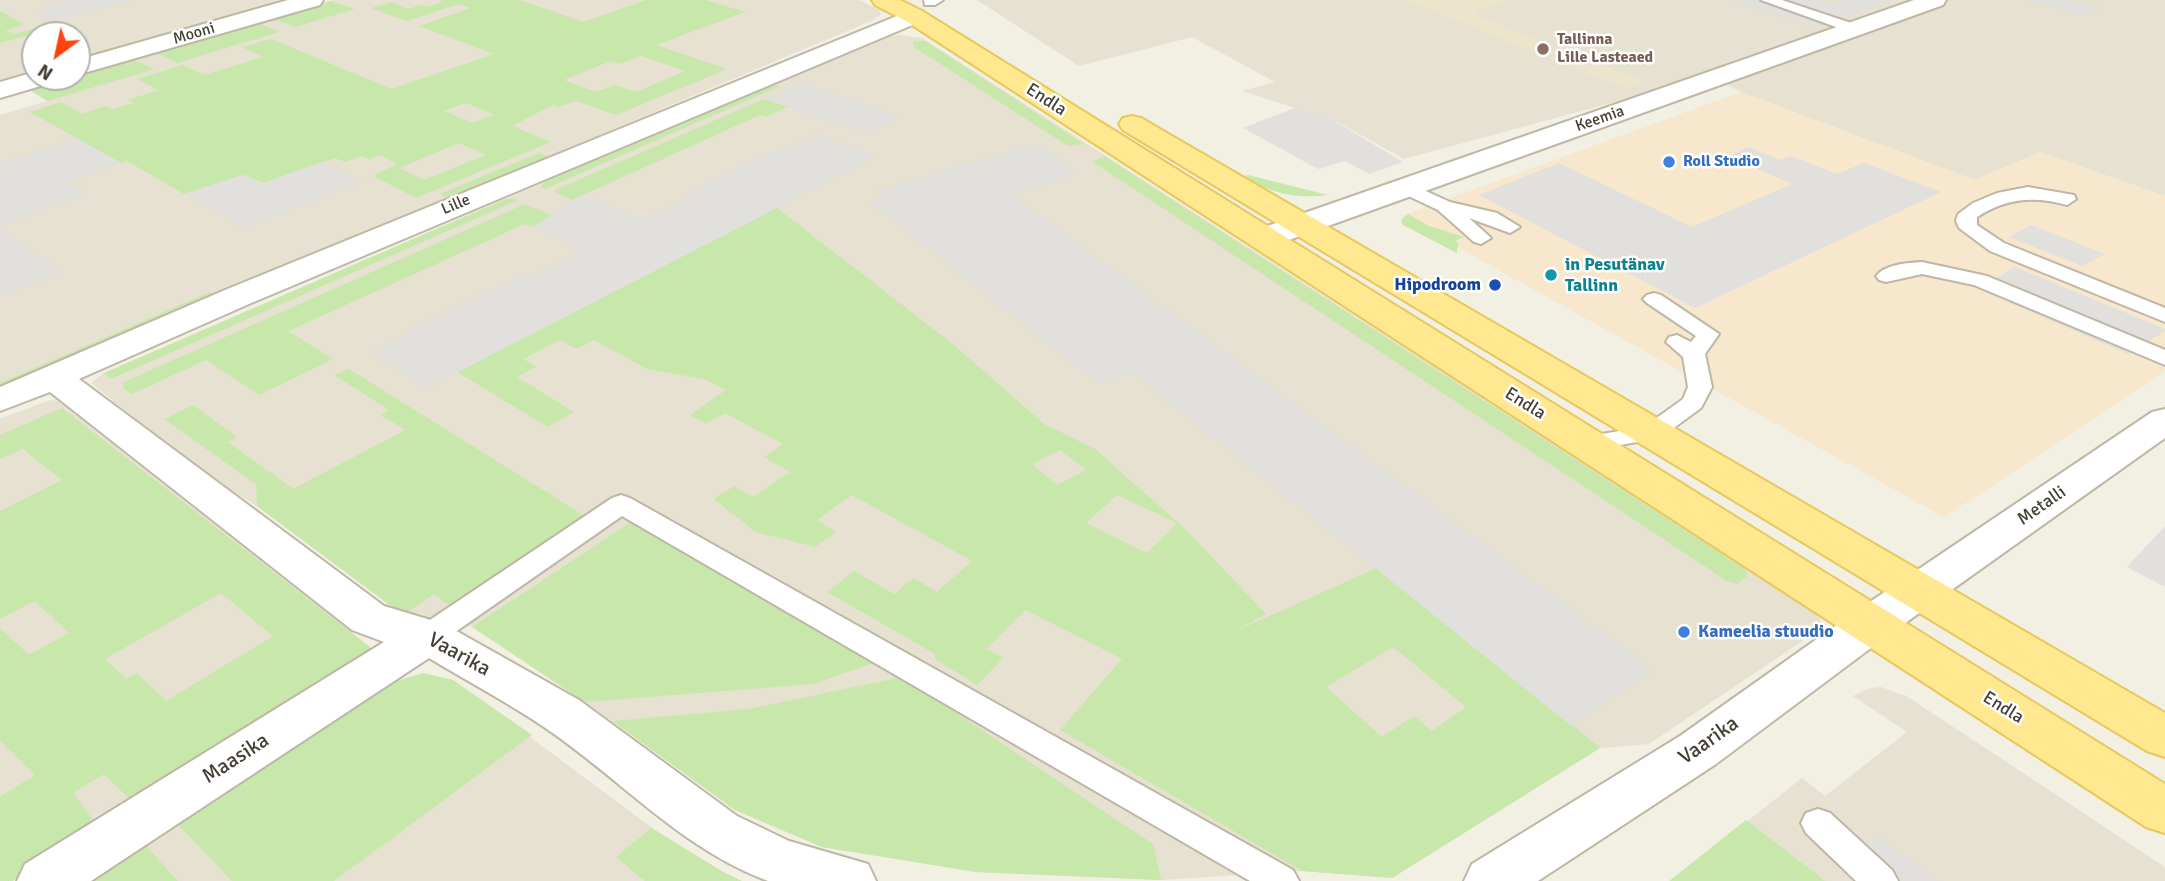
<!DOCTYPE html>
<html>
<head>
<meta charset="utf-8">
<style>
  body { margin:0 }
  #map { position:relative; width:2165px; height:881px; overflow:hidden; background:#f2efe3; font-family:Signika,sans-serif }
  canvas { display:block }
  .north { position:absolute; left:21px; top:21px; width:70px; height:70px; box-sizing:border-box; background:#fff; border:2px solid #b4b2ad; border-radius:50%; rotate:213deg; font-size:19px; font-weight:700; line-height:28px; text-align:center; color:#443f33 }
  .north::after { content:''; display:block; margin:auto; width:24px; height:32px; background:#ff440d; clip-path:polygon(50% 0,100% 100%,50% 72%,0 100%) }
</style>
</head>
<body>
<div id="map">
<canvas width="2165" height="881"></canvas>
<div class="north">N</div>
</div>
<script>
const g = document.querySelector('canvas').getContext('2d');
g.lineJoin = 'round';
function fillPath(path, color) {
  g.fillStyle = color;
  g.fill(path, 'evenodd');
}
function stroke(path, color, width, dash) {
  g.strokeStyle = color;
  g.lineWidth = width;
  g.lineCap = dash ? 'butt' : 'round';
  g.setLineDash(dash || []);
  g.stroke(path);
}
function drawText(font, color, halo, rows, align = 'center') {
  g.font = font + ' Signika,sans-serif';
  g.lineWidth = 5;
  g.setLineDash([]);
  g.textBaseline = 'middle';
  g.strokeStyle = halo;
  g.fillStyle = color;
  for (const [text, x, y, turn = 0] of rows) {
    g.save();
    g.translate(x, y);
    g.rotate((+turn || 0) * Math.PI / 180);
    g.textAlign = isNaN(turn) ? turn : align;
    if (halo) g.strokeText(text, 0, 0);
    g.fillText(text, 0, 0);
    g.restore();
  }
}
const residential = new Path2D(`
  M0 0H290L77 62V35H35V74L0 84Z
  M333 0H859L881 11 880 15 871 21 412 214 0 392V115L47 101 28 89Z
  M977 0H2165V196L2040 152 1975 180 1741 92 1711 76 1404 159 1323 114 1298 109 1242 91 1275 82 1192 37 1079 66Z
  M899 35 922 38 1771 583 1815 612 1821 619 1819 628 1813 634 1649 744 1600 748 1392 878 1302 871 1161 880 976 872 822 847 735 810 612 721 473 627 403 615 257 506 203 473 91 383 104 373 859 46 880 38Z
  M50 400 58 401 374 650 6 881H0V419Z
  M423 673 453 680 651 827 723 872 742 881H85L397 681Z
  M1881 687 1908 697 2165 867V881H1672L1802 778 1825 796 1907 732 1853 696 1867 689Z`);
const commercial = new Path2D(`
  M1741 92 1975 180 2040 152 2165 196V372L1944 517 1401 216Z`);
const education = new Path2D(`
  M1405 0H1512L1477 10 1476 15 1645 82 1626 89Z`);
const green = new Path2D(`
  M438 0H520L583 22 646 0H706L745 12 656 45 727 69 616 115 576 101 559 107 553 105 512 126 551 142 416 198 373 176 397 164 381 155 369 159 362 156 345 162 335 158 264 183 242 175 184 194 127 161 121 163 30 112 61 102 82 114 105 106 113 109 134 103 128 100 158 90 137 79 183 65 204 75 263 57 242 47 271 39 392 89 494 54 419 26 470 8 459 4 406 21 371 8 392 2 409 9 420 5 426 7 443 2ZM641 56 685 71 636 92 615 85 596 92 564 80 611 61 620 64ZM466 103 493 114V115L472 123 444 111ZM459 143 486 155 424 180 399 168Z
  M331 1 355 9 295 27 272 18Z
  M0 11 24 24 5 31 15 34 35 28 37 33 0 43Z
  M257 22 279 32 177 63 155 52Z
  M925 41 1084 144 1068 146 914 47 913 42Z
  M132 59 154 69 48 101 28 89Z
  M767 85 780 86 545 189 541 187 546 180Z
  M764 99 789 106 766 117 760 115 572 200 553 191Z
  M539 153 549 157 449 199 440 194Z
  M1104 156 1745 569 1747 576 1737 584 1727 581 1093 162Z
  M1248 175 1328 195C1297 199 1270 194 1245 176Z
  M514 198 518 200 111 379 104 373 503 200Z
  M525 204 554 216 533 227 525 224 288 331 333 359 259 395 206 360 132 394 123 388 124 382Z
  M777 208 954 345 1044 424 1095 449 1184 528 1266 614 1234 632 1381 566 1600 748 1392 878 1302 871 1060 730 1122 659 1026 610 986 649 1003 658 977 685 935 659V654L827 592 854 571 894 594 914 578 937 592 972 561 852 495 817 520 836 532 815 547 756 532 714 499 734 486 753 497 790 472 764 457 783 444 725 413 706 424 690 415 726 390 704 379 647 369 594 340 576 349 560 340 523 359 536 367 517 377 574 412 548 427 457 372ZM1060 450 1086 470 1057 485 1032 464ZM1117 495 1177 523V524L1147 553 1086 523ZM1393 647 1466 707 1432 731 1414 716 1382 737 1326 687Z
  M1408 214 1429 226 1464 237 1455 241 1458 243 1457 253 1403 225 1401 220Z
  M210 292 216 296 0 390V383Z
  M349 369 588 518 453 608 434 594 403 615 257 506 256 484 164 419 193 405 237 437 228 442 293 489 405 430 381 415 389 410 334 375Z
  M62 408 374 650 135 804 104 774 73 793 99 828 13 881H0V797L35 775 0 741V628L29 655 69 633 35 601 0 619V511L62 480 23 449 0 459V435ZM221 593 273 636 166 701 137 673 126 679 105 659Z
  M634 520 878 661 814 684 585 702 472 627Z
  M423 673 453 680 532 735 334 881H232L178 824 397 681Z
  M902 677 1153 844 1161 880 976 872 822 847 735 810 612 721 749 709Z
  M1746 820 1825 881H1669Z
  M651 828 723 872 742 881H645L616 857Z
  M145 845 178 881H89Z`);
const parking = new Path2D(`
  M73 0H135L48 23 33 11Z
  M1733 0H1815L1827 5 1841 0H1894L1814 27Z
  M2025 0H2069L2099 8 2081 16Z
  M801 83 901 116 868 133 764 99Z
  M1295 108 1323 114 1403 162 1369 174 1345 161 1318 169 1243 128Z
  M816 135 877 156 427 388 370 353 409 334 406 331 524 274 529 277 582 251 533 227 583 195 644 220 690 197 686 193 770 152 777 154Z
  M78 139 121 163 67 182 88 193 0 226V163Z
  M1034 144 1079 174 1012 195 1653 670 1570 725 1132 372 1099 384 870 202 887 196 879 190Z
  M1749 147 1780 160 1791 156 1837 174 1864 163 1941 192 1695 308 1479 195 1559 163 1692 227 1792 184 1728 156Z
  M321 162 361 182 244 228 184 194 243 175 264 183Z
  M2031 225 2105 254 2082 266 2009 237Z
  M0 229 64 272 0 296Z
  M2015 267 2165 329V331L2128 354 1978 289Z
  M2165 526V587L2127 567Z
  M1876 835 1938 881H1866L1848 863Z`);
const lane = new Path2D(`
  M924 0H943L935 5H925Z
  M1761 0H1782L1860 26 1862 29 1860 32H1850Z
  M1406 182 1450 202 1497 213 1520 227 1510 233 1469 218 1491 238 1481 244 1474 242 1438 210 1400 192 1397 188Z
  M2028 187 2074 195 2076 199 2067 205C2033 196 2007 198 1977 217V225L2004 243 2165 308V322L1990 251 1959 228 1956 221 1958 214 1973 203 1997 193Z
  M1922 262 1987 276 2165 350V365L1974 285 1922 274 1886 282 1879 280 1876 276C1886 264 1907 263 1922 262Z
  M1654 293 1661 295 1719 334 1705 354 1712 387 1701 408 1660 438 1586 451 1577 448 1574 443 1577 438 1644 427 1683 399 1688 387 1683 357 1666 342 1669 337 1677 335 1691 342 1696 336 1647 303 1643 299 1647 295Z
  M621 495 630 498 1293 870 1299 881H1250L622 516 438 644 428 647 418 644 413 636 418 628 612 498Z
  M1818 809 1830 813 1892 870 1898 881H1856L1806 833 1801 823 1806 813Z`);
const street = new Path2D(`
  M288 0H323L320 5 77 75V60Z
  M1914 0H1946L1943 5 1275 245 1264 247 1253 245 1249 238 1253 231Z
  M914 9 922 11 925 16 922 21 249 304 79 379 384 606 444 624 579 700 737 816 789 841 868 864 876 881H768C681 849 620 778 544 727 507 702 467 681 429 658L91 881H17L25 864 384 642 352 630 50 392 0 411V387L225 290Z
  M35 72V77H57L54 82 0 98V82Z
  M2165 409V438L1887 636 1716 764 1538 881H1464L1472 864 1680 736 1855 612 2152 412Z`);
const primary = new Path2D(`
  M872 0H900L922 11 2165 784V833L2146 827 906 21 875 5Z
  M1132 116 1141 118 2165 713V757L2147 751 1123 130 1119 124 1123 118Z`);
const markers = [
  [1543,49,7,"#8d6e63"],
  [1669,162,7,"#3f7fe0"],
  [1551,275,7,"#0f9aa8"],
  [1495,285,7,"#1a4fb4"],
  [1684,632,7,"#3f7fe0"]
];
const farStreetnames = [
  ["Mooni",194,34,-16],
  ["Keemia",1600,119,-19],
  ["Lille",456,205,-23]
];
const farEducationnames = [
  ["Tallinna",1557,40],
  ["Lille Lasteaed",1557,58]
];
const farShopnames = [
  ["Roll Studio",1683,162]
];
const streetNames = [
  ["Endla",1046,100,33],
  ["Endla",1525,404,32],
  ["Metalli",2042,506,-35],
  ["Endla",2003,708,32]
];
const cultureNames = [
  ["in Pesutänav",1565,265],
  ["Tallinn",1565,286]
];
const transitNames = [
  ["Hipodroom",1481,285]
];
const shopNames = [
  ["Kameelia stuudio",1698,632]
];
const nearStreetnames = [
  ["Vaarika",459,655,29],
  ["Vaarika",1709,741,-35],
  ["Maasika",236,759,-33]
];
fillPath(residential, '#e6e1d1');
fillPath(commercial, '#f6e7cd');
fillPath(education, '#ece5cc');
fillPath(green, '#c7e8aa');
fillPath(parking, '#e2e0dc');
stroke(lane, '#beb7a6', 4);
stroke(street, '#beb7a6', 4);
stroke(primary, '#e7c85d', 4);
fillPath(lane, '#fff');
fillPath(street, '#fff');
fillPath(primary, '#ffe88f');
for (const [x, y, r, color] of markers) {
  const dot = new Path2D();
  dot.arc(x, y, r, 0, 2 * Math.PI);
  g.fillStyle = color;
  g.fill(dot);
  stroke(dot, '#fff', 2.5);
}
drawText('16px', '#443f33', '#fff', farStreetnames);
drawText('bold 16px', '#785e54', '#fff', farEducationnames, 'left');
drawText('bold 16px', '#366cbe', '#fff', farShopnames, 'left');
drawText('18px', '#443f33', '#fff', streetNames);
drawText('bold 18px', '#0d838f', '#fff', cultureNames, 'left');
drawText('bold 18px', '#164399', '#fff', transitNames, 'right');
drawText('bold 18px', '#366cbe', '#fff', shopNames, 'left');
drawText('21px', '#443f33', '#fff', nearStreetnames);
</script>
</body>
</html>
